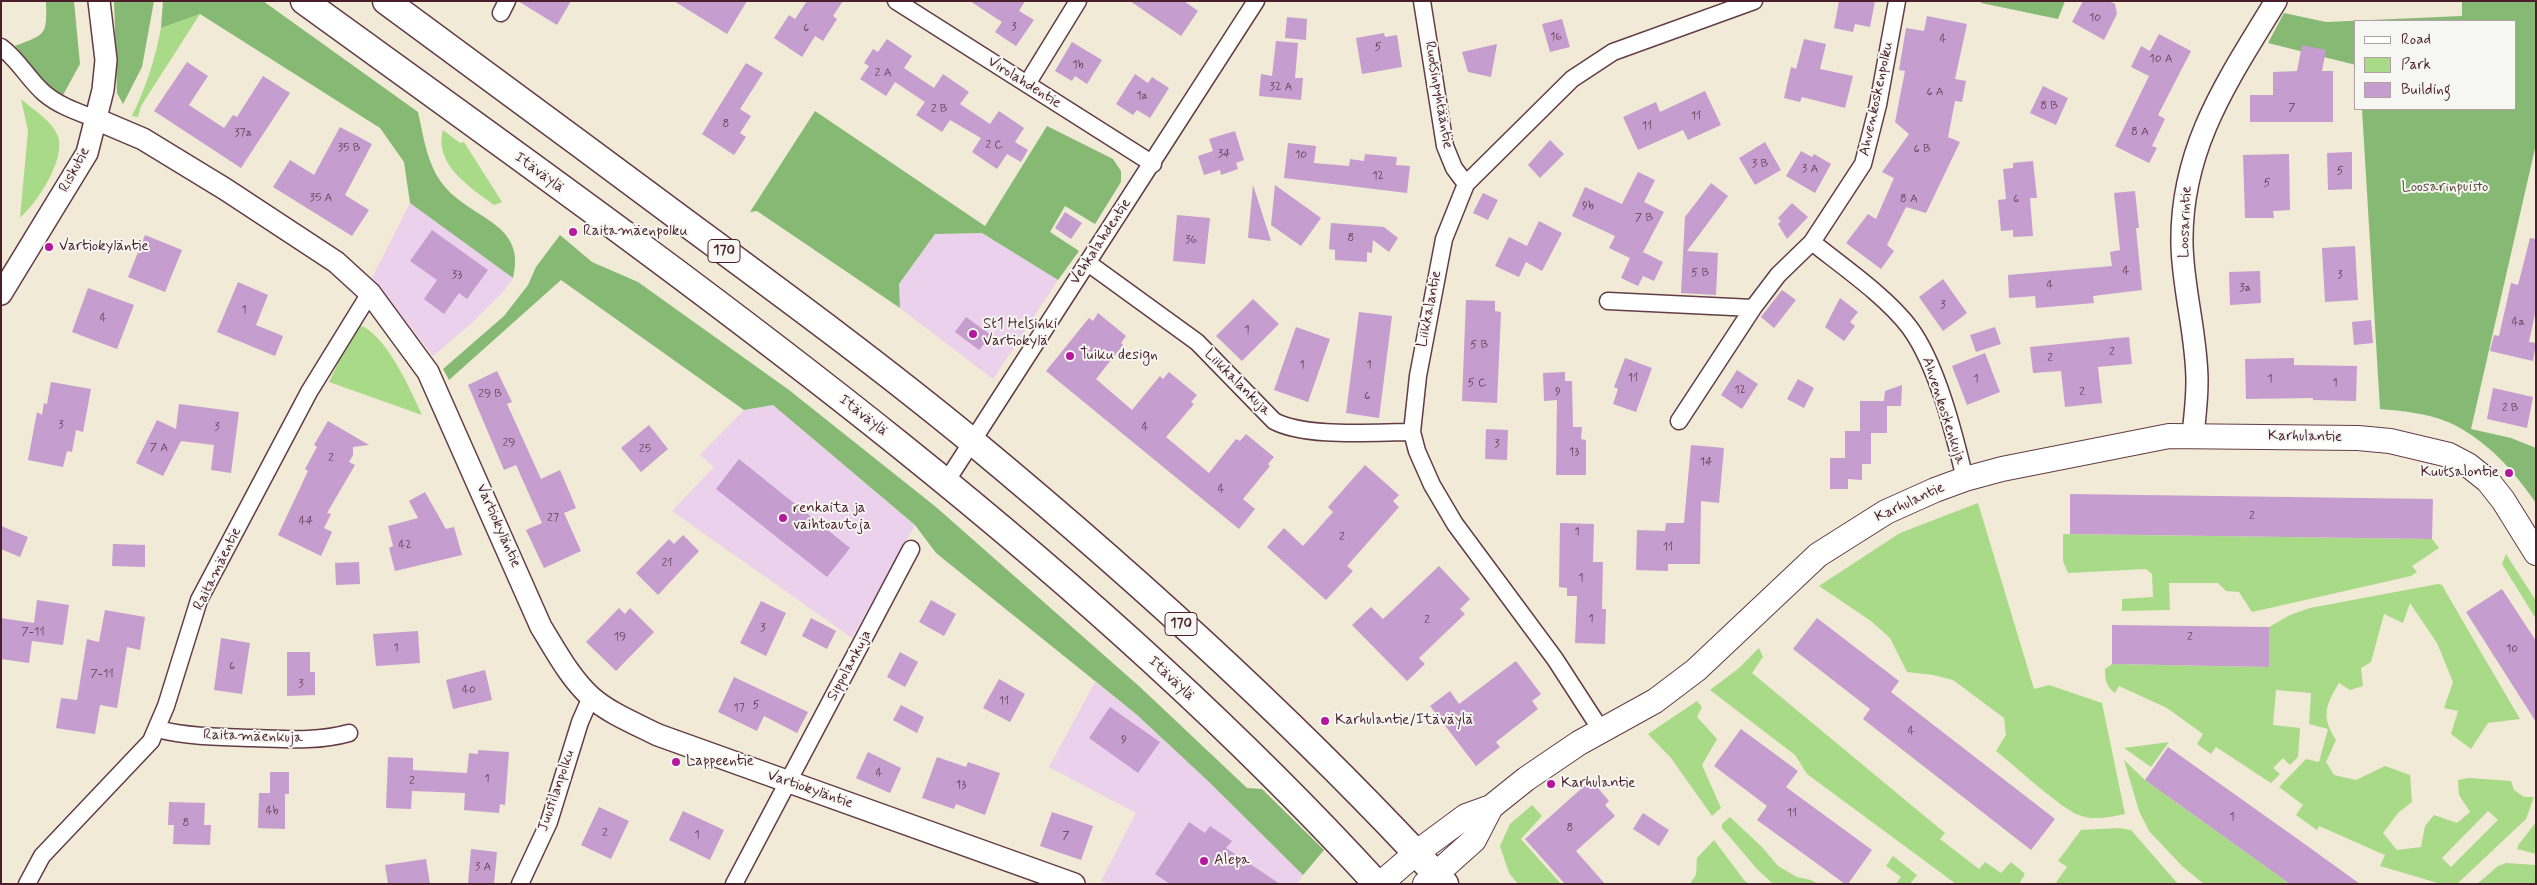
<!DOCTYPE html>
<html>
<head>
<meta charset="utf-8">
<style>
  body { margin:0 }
  #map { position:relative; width:2537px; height:885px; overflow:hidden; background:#f0ead6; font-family:Mynerve,sans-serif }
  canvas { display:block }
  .frame { position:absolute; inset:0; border:2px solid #4a1f2b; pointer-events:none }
  .legend { position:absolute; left:2354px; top:20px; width:162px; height:90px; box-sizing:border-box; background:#f6f6f2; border:1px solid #b1a0a2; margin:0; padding:6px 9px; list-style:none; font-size:15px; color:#4a1f2b }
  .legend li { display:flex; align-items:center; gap:10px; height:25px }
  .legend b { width:25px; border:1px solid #b1a0a2 }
</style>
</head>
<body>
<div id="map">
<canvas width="2537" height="885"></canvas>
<div class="frame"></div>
<ul class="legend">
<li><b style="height:6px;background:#fff"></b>Road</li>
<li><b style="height:14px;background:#a9da88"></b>Park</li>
<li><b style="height:14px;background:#c69dcf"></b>Building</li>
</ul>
</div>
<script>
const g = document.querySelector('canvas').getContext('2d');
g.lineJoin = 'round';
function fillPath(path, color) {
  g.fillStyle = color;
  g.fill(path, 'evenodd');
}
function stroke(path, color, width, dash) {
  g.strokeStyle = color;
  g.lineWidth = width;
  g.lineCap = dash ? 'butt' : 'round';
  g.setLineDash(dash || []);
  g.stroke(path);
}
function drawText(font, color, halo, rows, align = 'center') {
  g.font = font + ' Mynerve,sans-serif';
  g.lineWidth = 4;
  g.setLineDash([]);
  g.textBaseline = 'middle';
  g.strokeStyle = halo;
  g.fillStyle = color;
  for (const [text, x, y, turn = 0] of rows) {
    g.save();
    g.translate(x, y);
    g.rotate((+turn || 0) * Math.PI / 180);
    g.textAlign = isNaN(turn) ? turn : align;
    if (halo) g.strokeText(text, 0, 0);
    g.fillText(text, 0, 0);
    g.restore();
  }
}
const built = new Path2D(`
  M410 203 513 278 504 291 473 322 433 356 372 278Z
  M982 233 1058 280 993 379 900 308 899 284 935 234Z
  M773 405 915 525 852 638 672 511 714 467 700 455 744 410Z
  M1095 682 1136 714 1207 780 1303 875 1297 884H1110L1101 881 1136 813 1049 767Z`);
const green = new Path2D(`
  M200 14 141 106 138 117 132 116C146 87 155 60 161 28Z
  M21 99C32 109 51 120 57 134 68 157 37 203 20 218L28 131Z
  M443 130 460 143 464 142 502 202 494 205C471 188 433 164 443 130Z
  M360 325C387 336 410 389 422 415L329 382 349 340Z
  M1978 503 2034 689 2049 685 2102 703 2125 814C2110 817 2094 821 2079 815 2061 809 2014 765 1996 751L2006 735 2004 718 1953 680 1933 675 1907 672 1890 638 1871 621 1819 586 1900 533Z
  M2063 534 2432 539 2439 548 2412 566 2417 572 2411 576 2252 612 2239 592 2226 591 2218 583H2169L2170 610 2122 611V599L2153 597 2152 574 2146 569 2068 573 2063 561Z
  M2506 554 2536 601V619L2502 564Z
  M2438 584 2442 585 2447 594 2520 719 2488 723 2471 749 2451 734 2458 711 2444 708 2453 682 2437 643 2410 603 2403 623 2384 614 2371 662 2361 668 2363 686 2350 690 2339 683C2325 706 2321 717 2336 740L2326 762 2334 775 2356 780 2385 766 2410 775 2412 802 2398 813 2383 833 2397 850 2421 847 2425 826 2434 815 2457 823 2470 812 2459 795 2458 780 2469 778 2511 781 2514 790 2524 797H2534L2526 819 2457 884H2441L2380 866 2385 855 2319 826 2317 830 2296 815 2303 805 2279 787 2306 759 2319 762 2328 729 2309 724 2311 693 2276 690 2273 725 2300 728 2298 757 2290 765 2283 758 2273 768 2280 774 2271 783 2216 747 2211 754 2197 744 2203 734 2167 708 2119 686 2115 693C2106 686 2105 680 2105 669L2112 664 2268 667 2269 627 2290 615 2310 608ZM2488 811 2498 820 2451 867 2442 858Z
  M1759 648 1763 657 1752 673 1945 833 1940 839 1979 869 1985 862 2001 873 2011 862 2025 874 2019 884H1956L1807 774 1795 755 1710 690 1739 668Z
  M1697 701 1702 707 1697 717 1717 739 1702 765 1721 808 1712 816 1671 758 1648 734Z
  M2169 742 2151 767 2124 748Z
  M2124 760 2145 780 2290 884H2204L2183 867 2149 831 2139 811Z
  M1532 805 1542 816 1521 839 1561 884H1518L1509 873 1500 846 1510 824Z
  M1730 817 1762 847 1778 866 1797 877 1811 880 1818 884H1773L1757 869 1722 828V824Z
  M2536 822V854L2517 849 2519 844Z
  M2119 828 2131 830 2178 884H2055L2067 867 2058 861 2081 830Z
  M1714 840 1744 880 1749 884H1690L1696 875 1697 858Z
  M1893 856 1917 875 1910 884H1896L1901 877 1886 866Z
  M2506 863 2536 865V884H2477L2498 866Z`);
const forest = new Path2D(`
  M46 1H74L80 64 63 95 48 86 15 46C46 34 47 36 46 1Z
  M114 1H154L142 67 123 104 117 93Z
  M163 1H263L418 112C424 138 427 167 446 188 474 220 527 224 513 278L410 203 404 162 380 128 200 14 161 28Z
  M1982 1H2065L2058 19 1981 3Z
  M2462 1H2536V144L2471 429 2511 438 2536 448V503C2513 470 2486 439 2448 422 2427 413 2402 411 2380 409L2362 109H2516V21H2356V65L2268 43 2284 13 2326 22 2462 16Z
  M815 111 985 226 1047 126 1113 159 1121 171V182L1095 224 1065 206 1050 232 1079 251 1058 280 982 233 935 234 899 284 900 308 757 211 750 212Z
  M560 235 592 262 638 282 789 390 936 507 1140 687 1247 788 1262 789 1324 850 1303 875 1207 780 1136 714 936 553 915 525 773 405 744 410 561 280 449 380 443 369 504 316 528 285 536 267Z`);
const building = new Path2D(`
  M518 1H571L557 25Z
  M674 1H747L727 34Z
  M807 1H843L833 16 837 19 823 41 815 36 802 57 774 38 789 15 795 19Z
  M970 1H1025L1019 11 1034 20 1016 46 995 32 1002 22Z
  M1130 1H1184L1198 11 1181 36Z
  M1839 1H1875L1870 27 1855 24 1853 32 1834 28Z
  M2083 1H2109L2115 4 2117 14 2104 40 2072 22Z
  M1927 16 1967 24 1955 79 1966 81 1962 102 1955 101 1948 137 1960 142 1926 213 1906 207 1887 245 1894 251 1881 269 1846 243 1868 214 1876 219 1894 178 1882 172 1909 134 1895 122 1905 71 1899 70 1906 28 1924 31Z
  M1287 17 1307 19 1306 40 1285 38Z
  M1562 19 1570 47 1550 52 1542 24Z
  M1384 33 1385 37 1397 35 1402 67 1362 74 1356 38Z
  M2159 34 2191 51 2158 115 2165 119 2152 146 2157 148 2149 163 2115 146 2149 76 2131 67 2141 46 2150 51Z
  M887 39 912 56 904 68 934 88 943 74 969 92 960 104 990 124 999 111 1024 128 1015 142 1028 150 1021 162 1007 154 997 169 972 152 981 138 950 120 942 132 916 115 925 102 895 82 886 96 860 79 869 66 864 63 873 49 878 52Z
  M1804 39 1826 44 1820 69 1853 76 1845 108 1802 97 1800 102 1784 98 1791 67 1796 69Z
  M1276 41 1298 43 1295 78H1303L1301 100 1259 96 1261 74 1272 76Z
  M1072 42 1102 60 1087 84 1075 76 1072 81 1055 71Z
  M1497 44 1491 77 1468 72 1462 52Z
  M2302 45 2326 50 2322 71H2333V122H2250V95H2273V72L2297 71Z
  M187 62 208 76 189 105 224 128 233 115 237 117 263 76 290 93 241 168 154 111Z
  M746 63 763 73 740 109 751 116 740 133 746 137 734 155 702 134Z
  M1135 74 1148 83 1152 77 1169 88 1150 118 1137 110 1133 115 1116 104Z
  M2043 86 2068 98 2056 125 2030 113Z
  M1705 91 1721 125 1688 140 1683 130 1638 150 1623 117 1656 102 1660 112Z
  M340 127 372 144 345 195 369 210 352 236 273 187 290 160 314 175Z
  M1235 131 1244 160 1236 163 1238 169 1221 175 1220 170 1204 175 1198 156 1213 151 1209 139Z
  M1550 140 1564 154 1540 178 1528 165Z
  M1765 142 1781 170 1755 185 1739 158Z
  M1288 143 1316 146 1314 163 1349 166 1350 159 1364 161 1365 154 1397 157 1396 165 1410 166 1407 193 1284 178Z
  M1801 151 1812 157 1814 154 1831 164 1815 193 1786 176Z
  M2352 152V189L2328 190 2327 153Z
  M2289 154 2290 210 2273 211 2274 218H2245L2243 155Z
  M2033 161 2037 198H2030L2033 236 2013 237V230L2001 231 1998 200 2006 199 2003 169 2013 168V163Z
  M1638 172 1655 180 1644 202 1664 212 1643 252 1663 262 1654 281 1643 276 1638 286 1621 278 1630 258 1609 248 1615 236 1572 216 1585 187 1622 204Z
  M1711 183 1728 196 1687 251 1718 253 1716 295 1681 293 1685 217Z
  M1253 185 1271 241 1248 238Z
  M1275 185 1321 218 1301 246 1271 225Z
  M2135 191 2139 228H2136L2142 290 2093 296 2094 303 2036 308 2035 296 2009 298 2008 275 2112 266 2110 252 2120 250 2114 193Z
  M1483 193 1498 200 1488 220 1473 213Z
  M1792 203 1808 217 1787 239 1778 224 1781 221 1778 218Z
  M1065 212 1082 223 1071 239 1055 228Z
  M1177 215 1210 218 1205 264 1173 261Z
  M1539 221 1562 233 1542 271 1526 262 1519 277 1495 266 1509 237 1527 246Z
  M1331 223 1384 227 1398 238 1389 252 1373 240 1372 253 1367 252V262L1335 260V250L1329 249Z
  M432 230 488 270 467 299 459 293 444 314 424 299 437 280 410 261Z
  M145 235 182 250 165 292 128 277Z
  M2530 238 2536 239V309L2529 342 2536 343 2533 361 2490 351 2494 335 2499 336 2511 283 2518 285Z
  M2355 246 2358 300 2325 302 2322 248Z
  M2260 271 2261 303 2230 305 2229 272Z
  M1943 279 1967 313 1943 331 1919 297Z
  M238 282 268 295 256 325 283 336 275 356 217 332Z
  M88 288 134 305 117 349 72 332Z
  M1782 290 1796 300 1774 328 1761 317Z
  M1840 298 1858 312 1850 322 1855 326 1844 341 1825 327Z
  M1253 299 1279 324 1242 361 1216 336Z
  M1466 300 1495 301V311L1501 312 1497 403 1462 401Z
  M1359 312 1392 316 1379 418 1346 413Z
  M1098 313 1126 336 1121 343 1123 345 1096 379 1132 410 1160 376 1163 379 1169 372 1197 395 1191 402 1194 404 1166 437 1209 473 1236 439 1240 441 1246 434 1274 457 1268 464 1270 466 1243 499 1255 509 1239 529 1046 371 1089 318 1093 321Z
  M966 317 991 335 979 350 955 332Z
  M2371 320 2373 343 2354 345 2352 322Z
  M1296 327 1330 339 1308 402 1274 390Z
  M1995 327 2001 344 1976 352 1970 335Z
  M2129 337 2132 364 2098 367 2102 403 2065 407 2061 371 2033 373 2030 347Z
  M1985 353 2000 392 1967 405 1952 366Z
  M1625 358 1652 368 1636 412 1613 404 1618 389 1614 387Z
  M2294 358V365L2357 366 2356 401 2313 400V398L2246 399 2245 359Z
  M1737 370 1758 384 1742 409 1721 395Z
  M497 371 512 402 507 404 541 479 560 470 576 508 564 513 581 551 544 568 526 530 542 523 516 465 504 470 468 385Z
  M1565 372V381H1572L1573 427H1582L1581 439 1586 440V475H1556L1557 400 1544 401 1543 373Z
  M1798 379 1814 388 1804 408 1787 399Z
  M51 382 91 389 83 432 76 430 72 452 67 451 63 467 28 460 37 412 42 415 44 403 47 404Z
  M1902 385 1901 406H1887V433H1871V464H1862V480L1848 479V489H1830V458H1845V431H1860V401H1884L1885 391Z
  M2493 388 2533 397 2527 428 2487 419Z
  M179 404 239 412 231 473 211 470 214 445 181 441 163 476 136 463 157 420 176 429Z
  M328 421 369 445 353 447V455L349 462 355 465 327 513 331 514 324 528 332 532 321 556 278 535 308 471 305 469 317 447 314 445Z
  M649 425 668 449 641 472 621 448Z
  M1486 429 1508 430 1507 460 1485 459Z
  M1691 445 1724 448 1719 503 1701 501 1700 564H1668V571L1636 570 1637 530 1665 531 1666 523H1684Z
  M739 459 850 548 827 577 716 489Z
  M1365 465 1399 495 1393 501 1399 507 1347 566 1353 571 1326 600 1267 547 1284 528 1303 546 1333 512 1328 507Z
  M425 492 446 529 454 527 462 555 395 571 389 548 393 546 388 526 418 518 409 501Z
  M2070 494 2433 499 2432 539 2070 534Z
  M1560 523 1594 524 1593 562H1603L1602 609H1606L1605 644 1575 643 1577 596H1567V588L1559 587Z
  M1 526 28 537 20 557 1 549Z
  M683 535 699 551 658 595 636 573 669 539 674 544Z
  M113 544 145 545V567L112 566Z
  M359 562 360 584 336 585 335 563Z
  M1439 566 1470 599 1460 609 1465 614 1419 658 1425 664 1407 681 1352 625 1371 607 1383 619Z
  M2502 589 2536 641V722L2466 612Z
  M37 600 69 605 63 645 32 641 29 663 1 659V618L34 623Z
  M931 600 956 614 944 636 919 622Z
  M761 601 786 613 766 656 740 643Z
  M619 608 625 614 630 608 654 632 616 671 586 642Z
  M105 610 145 617 140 650 127 647 117 708 100 705 95 734 56 728 61 698 77 700 87 639 99 642Z
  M811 618 836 631 827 649 802 636Z
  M1817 618 1899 681 1891 692 2055 819 2031 850 1863 719 1870 709 1793 649Z
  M2112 625 2269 627V667L2112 664Z
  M418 631 420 663 376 666 373 634Z
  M221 638 250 643 242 694 214 690Z
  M287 652H310V672H315V695L287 696Z
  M900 652 918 662 905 687 887 677Z
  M1516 661 1541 694 1532 701 1538 709 1496 742 1500 747 1476 766 1430 706 1450 691 1459 704Z
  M485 670 492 700 453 709 446 680Z
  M734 677 808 712 797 733 764 716 757 731 718 712Z
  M999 679 1025 694 1010 722 983 708Z
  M901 705 924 717 917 733 893 720Z
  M1110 707 1160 742 1138 773 1089 738Z
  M1741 729 1798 771 1786 787 1872 850 1848 884H1845L1757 820 1767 806 1714 766Z
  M2168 747 2299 840 2360 884H2290L2145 780Z
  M478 750 509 752 505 805 500 804 499 813 464 810 465 793 412 791 411 809 386 808 388 757 413 758V770L467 773 469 753 478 754Z
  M868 752 901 768 890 793 856 778Z
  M937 757 966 767 968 762 1000 773 985 815 956 804 954 809 922 798Z
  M270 772H289V794H285V829L258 828 259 793H270Z
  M1591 780 1609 801 1605 805 1615 816 1576 851 1605 884H1565L1525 839Z
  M169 802 205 803 204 825H211L210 845 173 844 174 825H168Z
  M599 807 629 821 611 859 581 845Z
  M683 811 724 830 710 860 669 840Z
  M1052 812 1093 826 1081 860 1040 846Z
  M1643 813 1669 830 1659 846 1633 829Z
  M1189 822 1205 833 1210 826 1232 841 1226 848 1280 884H1170L1155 874Z
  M471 849 497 852 494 884H468Z
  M426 859 430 884H388L385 865Z`);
const minor = new Path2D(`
  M896 1 1153 164
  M1422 1 1445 146 1454 168 1466 184
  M501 13 507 1
  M1 47C18 59 28 79 44 93 59 106 78 112 96 119
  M1027 84 1078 1
  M1812 242C1842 266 1887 297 1910 328 1937 365 1954 433 1965 479
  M1088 263 1197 342 1274 421C1306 438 1374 432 1412 432
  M1608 301 1753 308
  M1679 421 1753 308 1778 275 1812 242 1863 164 1878 105 1897 1
  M946 482 1256 1
  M157 729C189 737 220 737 253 738 285 739 317 742 349 733
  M1601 730 1555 659 1455 524 1432 485 1417 451 1412 432 1418 376 1444 239 1466 184 1572 79 1613 52 1754 1
  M27 884 42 856 151 741 166 706 199 600 309 392 370 293
  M520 884 549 822 580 722 591 697
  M734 884 911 549`);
const tertiary = new Path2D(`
  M96 119 143 139 225 189 336 262 370 293 428 372 541 627C556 651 570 678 591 697 609 713 636 724 658 735L1074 884
  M1 294 87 153 103 90 106 60 99 1
  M2193 434C2195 417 2197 399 2197 381 2197 336 2183 290 2182 245 2180 148 2228 80 2276 1`);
const secondary = new Path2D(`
  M1380 884 1416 853 1466 816 1491 807 1526 779 1579 743 1655 701 1696 670 1818 555 1886 512 1935 490 1965 479 2002 469 2169 436 2358 438 2390 441 2449 455 2468 465 2488 481 2503 500 2536 553
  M1425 884 1474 840 1491 807`);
const primary = new Path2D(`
  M304 1C677 271 1065 543 1377 884
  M386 1C488 76 591 152 693 228 788 298 883 368 974 443 1138 579 1301 727 1445 884`);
const markers = [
  [573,232,5,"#b5179e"],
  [49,247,5,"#b5179e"],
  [973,334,5,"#b5179e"],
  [1070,356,5,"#b5179e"],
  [2509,473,5,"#b5179e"],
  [783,518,5,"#b5179e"],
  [1325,721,5,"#b5179e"],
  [676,762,5,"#b5179e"],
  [1551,784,5,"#b5179e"],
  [1204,861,5,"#b5179e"]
];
const numberNames = [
  ["10",2095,18],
  ["3",1014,27],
  ["6",806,28],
  ["16",1556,37],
  ["4",1943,39],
  ["5",1378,47],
  ["10 A",2161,59],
  ["1b",1078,65],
  ["2 A",883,73],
  ["32 A",1281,87],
  ["6 A",1935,92],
  ["1a",1142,96],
  ["8 B",2049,106],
  ["7",2292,108],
  ["2 B",939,109],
  ["11",1696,116],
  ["8",726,124],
  ["11",1647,126],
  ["8 A",2140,132],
  ["37a",243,133],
  ["2 C",994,145],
  ["35 B",349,148],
  ["6 B",1922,149],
  ["34",1224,154],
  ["10",1301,155],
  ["3 B",1760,164],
  ["3 A",1810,169],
  ["5",2340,171],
  ["12",1378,176],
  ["5",2267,183],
  ["35 A",321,198],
  ["8 A",1909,199],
  ["6",2016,199],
  ["9b",1588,206],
  ["7 B",1644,218],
  ["8",1351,238],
  ["36",1191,240],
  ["4",2126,271],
  ["5 B",1700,273],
  ["33",457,275],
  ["3",2340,275],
  ["4",2050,285],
  ["3a",2245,288],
  ["3",1943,305],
  ["1",244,310],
  ["4",103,318],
  ["4a",2518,322],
  ["1",1247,330],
  ["5 B",1479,345],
  ["2",2112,352],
  ["2",2050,358],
  ["1",1302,365],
  ["1",1369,365],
  ["11",1633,378],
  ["1",1976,379],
  ["1",2270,379],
  ["5 C",1477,383],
  ["1",2335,383],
  ["12",1740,390],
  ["9",1558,392],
  ["2",2082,392],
  ["29 B",490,394],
  ["6",1367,396],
  ["2 B",2510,408],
  ["3",61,425],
  ["3",217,427],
  ["4",1145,427],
  ["29",509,443],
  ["3",1497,444],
  ["7 A",159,448],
  ["25",645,449],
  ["13",1574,452],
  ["2",331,458],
  ["14",1706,462],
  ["4",1221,489],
  ["2",2252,516],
  ["27",553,518],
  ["44",306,521],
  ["1",1577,532],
  ["2",1342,537],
  ["42",405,545],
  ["11",1668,547],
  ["21",667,563],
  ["1",1581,578],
  ["1",1591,619],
  ["2",1427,620],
  ["3",763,628],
  ["7-11",33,632],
  ["19",620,637],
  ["2",2190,637],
  ["1",396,648],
  ["10",2512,649],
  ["6",232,666],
  ["7-11",102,674],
  ["3",301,684],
  ["40",469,690],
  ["11",1004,701],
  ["5",756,705],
  ["17",739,708],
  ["4",1911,731],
  ["9",1124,740],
  ["4",879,773],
  ["1",487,779],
  ["2",412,781],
  ["13",961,785],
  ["4b",272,811],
  ["11",1792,813],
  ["1",2232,817],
  ["8",186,823],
  ["8",1570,828],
  ["2",605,833],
  ["1",697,835],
  ["7",1066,836],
  ["3 A",483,867]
];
const shields = [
  [724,251,32],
  [1181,624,32]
];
const shieldNames = [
  ["170",724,251],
  ["170",1181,624]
];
const streetNames = [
  ["Virolahdentie",1024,83,32],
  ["Ruotsinpyhtääntie",1438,95,80],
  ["Ahvenkoskenpolku",1877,99,-78],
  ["Riskutie",75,170,-62],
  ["Itäväylä",539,173,36],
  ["Loosarintie",2186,222,-88],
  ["Vehkalahdentie",1101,242,-57],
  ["Liikkalantie",1430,309,-79],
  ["Liikkalankuja",1237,383,45],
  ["Ahvenkoskenkuja",1943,411,72],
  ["Itäväylä",863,416,38],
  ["Karhulantie",2305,437,1],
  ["Karhulantie",1910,503,-25],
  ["Vartiokyläntie",498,526,66],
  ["Raitamäentie",218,569,-64],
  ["Sippolankuja",850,666,-62],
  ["Itäväylä",1171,679,43],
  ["Raitamäenkuja",253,737,2],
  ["Vartiokyläntie",810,790,19],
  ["Juustilanpolku",557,791,-71]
];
const parkNames = [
  ["Loosarinpuisto",2445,188]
];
const poiNames = [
  ["Raitamäenpolku",583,232],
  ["Vartiokyläntie",59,247],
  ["St1 Helsinki",983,325],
  ["Vartiokylä",983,342],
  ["Tuiku design",1080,356],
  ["Kuutsalontie",2499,473,"right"],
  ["renkaita ja",793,509],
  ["vaihtoautoja",793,526],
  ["Karhulantie/Itäväylä",1335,721],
  ["Lappeentie",686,762],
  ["Karhulantie",1561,784],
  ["Alepa",1214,861]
];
fillPath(built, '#ebd1eb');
fillPath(green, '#a9da88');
fillPath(forest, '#86ba74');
fillPath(building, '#c69dcf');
stroke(minor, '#633d45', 19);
stroke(tertiary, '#633d45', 24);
stroke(secondary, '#633d45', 26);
stroke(primary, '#633d45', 29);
stroke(minor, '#fff', 16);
stroke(tertiary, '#fff', 21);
stroke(secondary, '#fff', 24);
stroke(primary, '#fff', 26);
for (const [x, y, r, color] of markers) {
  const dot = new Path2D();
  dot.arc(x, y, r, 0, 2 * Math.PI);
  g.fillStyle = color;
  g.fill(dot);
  stroke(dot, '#f6f6f2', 2);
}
drawText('12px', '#693e54', null, numberNames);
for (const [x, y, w] of shields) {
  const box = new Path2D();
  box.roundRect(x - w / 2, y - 11.5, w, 23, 4);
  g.fillStyle = '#f6f6f2';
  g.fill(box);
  stroke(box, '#4a1f2b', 1);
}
drawText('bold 14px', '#4a1f2b', null, shieldNames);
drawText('15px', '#4a1f2b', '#f6f6f2', streetNames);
drawText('15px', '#624e42', '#f6f6f2', parkNames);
drawText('15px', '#4a1f2b', '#f6f6f2', poiNames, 'left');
</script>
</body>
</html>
